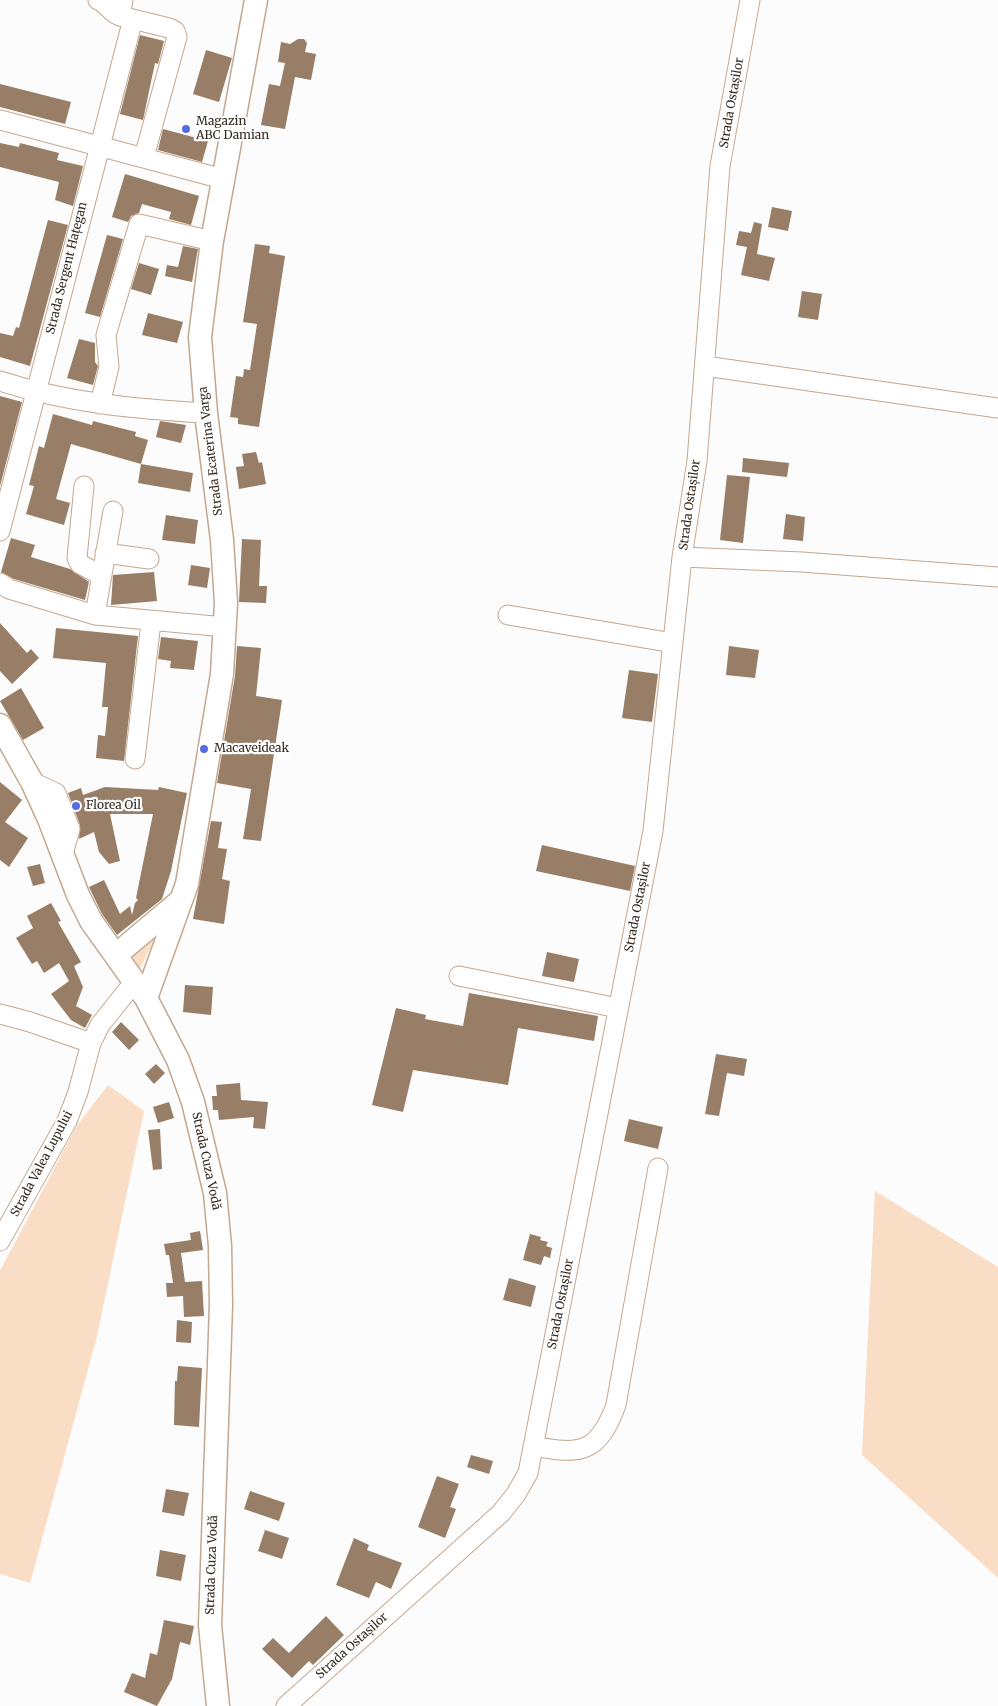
<!DOCTYPE html>
<html>
<head>
<meta charset="utf-8">
<style>
  body { margin:0 }
  canvas { display:block; background:#fbfcfb }
</style>
</head>
<body>
<canvas width="998" height="1706"></canvas>
<script>
const g = document.querySelector('canvas').getContext('2d');
g.lineJoin = 'round';
function fillPath(path, color) {
  g.fillStyle = color;
  g.fill(path, 'evenodd');
}
function stroke(path, color, width, dash) {
  g.strokeStyle = color;
  g.lineWidth = width;
  g.lineCap = dash ? 'butt' : 'round';
  g.setLineDash(dash || []);
  g.stroke(path);
}
function drawText(font, color, halo, rows, align = 'center') {
  g.font = font + ' Merriweather,serif';
  g.lineWidth = 4.5;
  g.setLineDash([]);
  g.textBaseline = 'middle';
  g.strokeStyle = halo;
  g.fillStyle = color;
  for (const [text, x, y, turn = 0] of rows) {
    g.save();
    g.translate(x, y);
    g.rotate((+turn || 0) * Math.PI / 180);
    g.textAlign = isNaN(turn) ? turn : align;
    if (halo) g.strokeText(text, 0, 0);
    g.fillText(text, 0, 0);
    g.restore();
  }
}
const green = new Path2D(`
  M150 938 154 940 139 971 128 961Z
  M108 1085 144 1111 97 1336 30 1583 0 1574V1271L76 1127Z
  M875 1191 998 1267V1578L862 1455Z`);
const building = new Path2D(`
  M140 35 164 41 158 64 155 63 143 120 120 114Z
  M298 39H304L307 43 305 52 316 54 311 80 295 77 285 129 261 125 269 84 280 86 285 63 278 62 281 42 290 44Z
  M206 50 232 58 219 102 193 94Z
  M0 84 71 102 65 124 0 107Z
  M163 129 208 141 202 162 158 150Z
  M0 143 19 147 20 143 59 153 57 160 83 166 73 206 55 200 59 182 0 167Z
  M125 174 199 196 191 225 169 219 171 212 142 204 139 213 131 216 128 222 112 217Z
  M772 207 792 211 788 231 768 227Z
  M48 220 68 225 30 366 0 357V333L13 336 16 327 19 328Z
  M754 222 762 224 757 254 775 258 769 281 741 275 747 247 736 245 739 231 751 233Z
  M107 235 123 239 100 317 85 313Z
  M255 244 270 246 269 253 285 256 259 427 238 424V418L230 417 236 376 243 377 244 369 250 370 257 324 243 322Z
  M183 246 198 249 192 282 165 276 167 265 178 267Z
  M139 263 159 269 151 295 131 289Z
  M802 291 822 294 818 320 798 317Z
  M148 313 183 322 177 343 142 335Z
  M79 339 95 343V362L98 366 93 385 67 378Z
  M0 396 22 402 0 486Z
  M53 414 92 425 93 421 136 432 135 436 148 440 141 464 71 444 56 499 70 503 64 525 26 514 34 486 29 485 39 446 44 448Z
  M160 421 186 425 181 443 156 437Z
  M256 452 259 463 262 462 266 484 239 489 236 467 244 466 242 454Z
  M743 458 789 463 787 477 742 472Z
  M141 464 193 473 190 492 138 483Z
  M727 475 750 477 743 543 720 540Z
  M786 514 805 517 803 541 783 539Z
  M166 515 198 520 195 544 162 540Z
  M11 538 35 545 31 557 70 569 89 582 85 600 14 579 1 572Z
  M242 539 261 540 259 586H267L266 603 239 602Z
  M191 565 210 568 207 588 188 585Z
  M154 572 157 601 111 605 113 575Z
  M0 623 27 653 31 649 39 658 12 684 0 671Z
  M56 628 138 636 124 761 96 758 98 735 105 736 108 707H102L106 663 53 658Z
  M161 637 198 641 194 670 170 668 171 661 158 659Z
  M237 646 261 648 256 696 282 700 261 841 243 839 251 789 217 783 235 676Z
  M729 646 759 650 755 678 726 675Z
  M629 670 658 674 652 722 622 718Z
  M21 688 44 728 23 740 0 701Z
  M0 782 22 800 5 822 28 838 9 867 0 860Z
  M105 787 158 790 159 787 187 793 171 871 162 899 117 935 102 914 89 887 104 880 120 914 130 906 132 915 135 903 138 900 136 898 153 814H110L120 861 109 864 99 852 94 832 79 839 80 825 68 793 81 788 83 795Z
  M211 821 222 822 218 848 227 849 222 879 230 881 224 924 193 919Z
  M542 845 635 866 630 891 536 871Z
  M40 864 45 883 33 886 27 867Z
  M51 903 61 921 58 922 81 962 74 966 83 987 76 1006 92 1015 85 1028 71 1020 51 994 69 981 59 963 44 973 37 961 32 964 16 938 33 928 27 916Z
  M547 952 579 959 574 982 542 976Z
  M185 985 213 987 211 1015 183 1012Z
  M469 993 598 1016 594 1041 518 1028 508 1085 413 1070 403 1112 372 1105 396 1008 426 1015 425 1019 463 1026Z
  M121 1022 139 1040 129 1050 112 1032Z
  M716 1054 747 1059 744 1076 727 1073 719 1116 705 1114Z
  M156 1064 165 1073 154 1084 145 1074Z
  M240 1083 241 1100 268 1102 265 1129 253 1128 254 1117 219 1120 218 1110H213L212 1096H217L216 1085Z
  M169 1102 174 1118 158 1123 153 1107Z
  M629 1119 663 1127 658 1149 624 1141Z
  M160 1129 162 1169 153 1170 148 1130Z
  M200 1231 203 1250 181 1253 185 1282 202 1281 204 1316 184 1317 183 1296 167 1297 166 1283H173L169 1255H166L164 1244 191 1240 190 1233Z
  M530 1234 541 1237 540 1240 548 1242 546 1246 552 1248 550 1258 544 1256 541 1265 523 1260Z
  M509 1278 536 1286 531 1307 503 1300Z
  M177 1320 192 1322 191 1343 176 1342Z
  M178 1366 202 1368 199 1427 174 1425 175 1381H177Z
  M471 1455 493 1461 489 1474 467 1467Z
  M437 1476 459 1484 450 1507 456 1509 445 1538 418 1527Z
  M166 1489 189 1493 184 1516 162 1512Z
  M250 1491 285 1503 279 1521 244 1509Z
  M265 1530 289 1538 282 1559 258 1551Z
  M354 1538 369 1545 367 1550 402 1563 391 1589 376 1582 369 1598 336 1585Z
  M160 1550 186 1555 181 1581 156 1576Z
  M326 1616 344 1635 313 1665 309 1661 292 1678 262 1649 273 1638 289 1653Z
  M164 1620 194 1626 190 1645 180 1642 172 1679 157 1706 124 1692 132 1673 145 1678 150 1653 157 1655Z`);
const minor = new Path2D(`
  M98 0C108 4 110 13 120 16
  M123 0 120 16 169 28 175 31 177 37 144 157
  M0 120 223 179
  M705 366 998 408
  M0 381C67 403 136 409 206 413
  M100 404 109 367 106 335 139 224 212 241
  M84 486 77 558 80 564 102 576
  M0 531 133 19
  M105 553 149 559
  M682 557 802 562 998 577
  M0 583 9 589 95 615 225 627
  M95 615 113 511
  M508 615 673 643
  M135 759 151 622
  M32 782 56 793 70 829 63 854
  M459 976 618 1008
  M0 1014 30 1022 91 1043
  M0 1241 67 1121 78 1092 91 1043 100 1025 135 981
  M533 1446C580 1455 598 1454 616 1405L658 1168
  M286 1706 501 1513 516 1494 528 1473 653 831 682 557 697 461 720 166 750 0`);
const major = new Path2D(`
  M0 725 32 782 49 819 78 895 91 921 146 998 178 1060 193 1102 215 1193 220 1246 221 1305 210 1625 218 1706
  M116 955 179 902
  M146 998 187 884 222 674 226 603 222 540 206 413 200 337 212 241 256 0`);
const markers = [
  [186,129,5,"#566ce2"],
  [204,749,5,"#566ce2"],
  [76,806,5,"#566ce2"]
];
const streetNames = [
  ["Strada Ostașilor",732,103,-80],
  ["Strada Sergent Hațegan",67,268,-76],
  ["Strada Ecaterina Varga",211,451,-97],
  ["Strada Ostașilor",690,505,-82],
  ["Strada Ostașilor",638,907,-79],
  ["Strada Cuza Vodă",206,1161,78],
  ["Strada Valea Lupului",42,1164,-62],
  ["Strada Ostașilor",561,1304,-79],
  ["Strada Cuza Vodă",212,1565,-88],
  ["Strada Ostașilor",352,1646,-42]
];
const poiNames = [
  ["Magazin",196,122],
  ["ABC Damian",196,136],
  ["Macaveideak",214,749],
  ["Florea Oil",86,806]
];
fillPath(green, '#f9ddc5');
fillPath(building, '#987d67');
stroke(minor, '#c4a78f', 21);
stroke(major, '#c4a78f', 25);
stroke(minor, '#fff', 19);
stroke(major, '#fff', 22);
for (const [x, y, r, color] of markers) {
  const dot = new Path2D();
  dot.arc(x, y, r, 0, 2 * Math.PI);
  g.fillStyle = color;
  g.fill(dot);
  stroke(dot, '#fff', 2);
}
drawText('12px', '#352a20', '#fff', streetNames);
drawText('12px', '#352a20', '#fff', poiNames, 'left');
</script>
</body>
</html>
